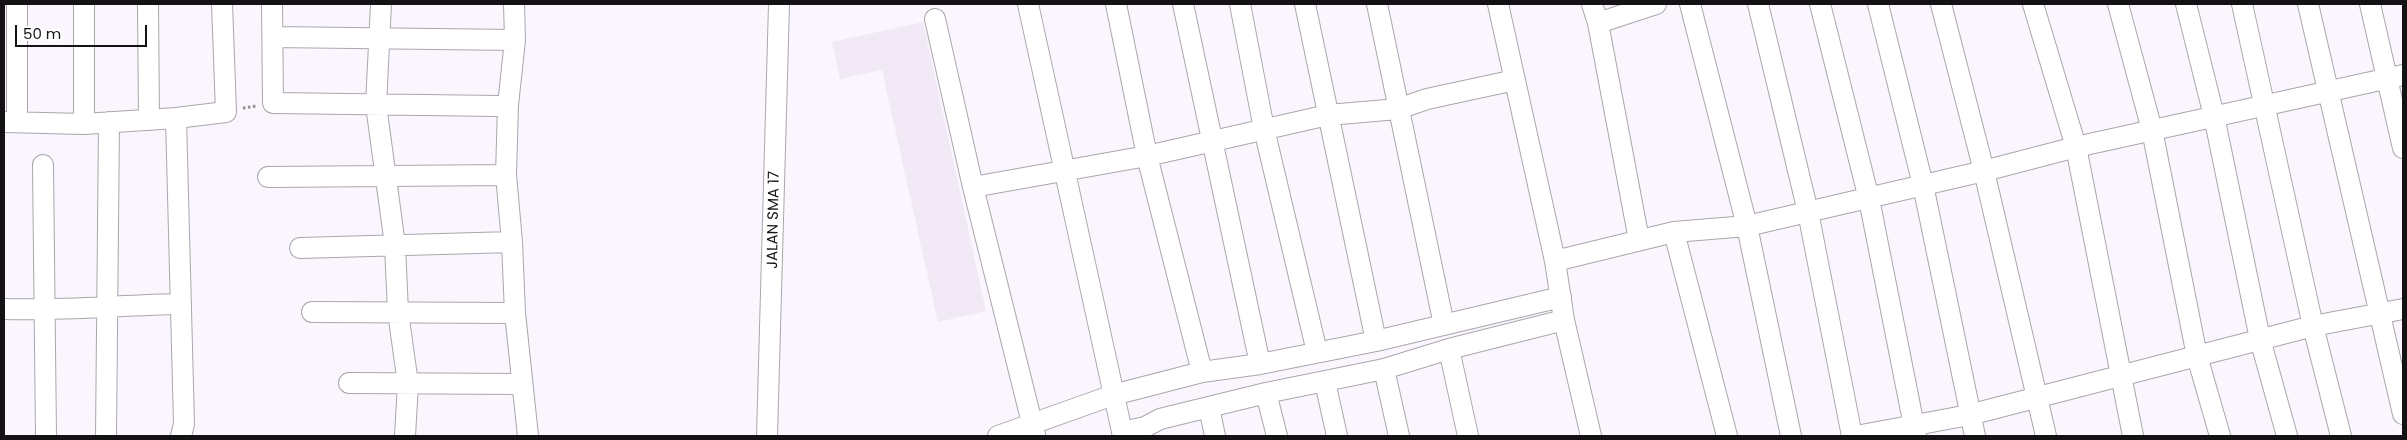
<!DOCTYPE html>
<html>
<head>
<meta charset="utf-8">
<style>
  body { margin:0 }
  #map { position:relative; width:2407px; height:440px; overflow:hidden; background:#fbf6fd; font-family:Poppins,sans-serif }
  canvas { display:block }
  .frame { position:absolute; inset:0; border:5px solid #141214; pointer-events:none }
  .scale { position:absolute; left:15px; top:25px; width:132px; height:22px; box-sizing:border-box; border:2px solid #141214; border-top:0; padding-left:6px; font-size:15px; line-height:18px; white-space:nowrap; color:#141214; -webkit-text-stroke:4px #fff; paint-order:stroke }
</style>
</head>
<body>
<div id="map">
<canvas width="2407" height="440"></canvas>
<div class="frame"></div>
<div class="scale">50 m</div>
</div>
<script>
const g = document.querySelector('canvas').getContext('2d');
g.lineJoin = 'round';
function fillPath(path, color) {
  g.fillStyle = color;
  g.fill(path, 'evenodd');
}
function stroke(path, color, width, dash) {
  g.strokeStyle = color;
  g.lineWidth = width;
  g.lineCap = dash ? 'butt' : 'round';
  g.setLineDash(dash || []);
  g.stroke(path);
}
function drawText(font, color, halo, rows, align = 'center') {
  g.font = font + ' Poppins,sans-serif';
  g.lineWidth = 5;
  g.setLineDash([]);
  g.textBaseline = 'middle';
  g.strokeStyle = halo;
  g.fillStyle = color;
  for (const [text, x, y, turn = 0] of rows) {
    g.save();
    g.translate(x, y);
    g.rotate((+turn || 0) * Math.PI / 180);
    g.textAlign = isNaN(turn) ? turn : align;
    if (halo) g.strokeText(text, 0, 0);
    g.fillText(text, 0, 0);
    g.restore();
  }
}
const built = new Path2D(`
  M923 22 986 311 938 322 882 70 840 79 832 42Z`);
const path = new Path2D(`
  M243 108 257 106`);
const minor = new Path2D(`
  M17 4V122
  M148 4 149 120
  M272 4 273 103 498 106 508 105 515 40 514 4
  M381 4 376 105 395 245 398 312 408 384 405 436
  M1028 4 1123 436
  M1116 4 1147 156 1202 372
  M1183 4 1260 364
  M1240 4 1264 129 1317 352
  M1305 4 1376 341
  M1377 4 1444 325
  M1498 4 1555 261 1564 320 1591 436
  M1592 4 1598 23 1639 240
  M1690 4 1747 226 1791 436
  M1758 4 1808 212 1852 436
  M1820 4 1869 199 1916 436
  M1878 4 1923 185 1975 436
  M1941 4 1984 171 2046 436
  M2033 4 2076 147 2133 436
  M2118 4 2152 130 2197 356 2220 436
  M2186 4 2214 116 2260 339 2287 436
  M2242 4 2313 326 2341 436
  M2308 4 2403 414
  M2370 4 2403 148
  M935 19 973 187 1035 435
  M1598 23 1656 4
  M273 37 515 40
  M508 105 506 175 512 242 515 313 528 436
  M176 118 184 424 181 436
  M4 122 84 124 176 118 226 112 222 4
  M84 124V4
  M43 165 46 436
  M268 177 506 175
  M973 187 1147 156 1328 115 1398 109 1427 99 1515 80
  M1674 232 1727 436
  M300 248 512 242
  M1555 261 1674 232 1747 226 1984 171 2076 147 2403 75
  M4 309C63 311 122 305 181 304
  M312 312 515 313
  M1449 349 1468 436
  M1384 369 1399 436
  M1325 382 1337 436
  M349 383 522 384
  M1266 393 1277 436
  M1209 407 1215 436
  M1122 432 1145 427 1160 419 1266 393 1384 369 1449 349 1564 320
  M106 436 109 122
  M767 436 779 4
  M998 436 1113 395 1202 372 1260 364 1376 341 1561 297
  M1856 436 1969 415 2313 326 2403 309`);
const streetNames = [
  ["JALAN SMA 17",774,220,-89]
];
fillPath(built, '#f1e9f6');
stroke(minor, '#aba6ad', 22);
stroke(path, '#949195', 3, [2.5, 2.5]);
stroke(minor, '#fff', 20);
drawText('15px', '#141214', '#fff', streetNames);
</script>
</body>
</html>
